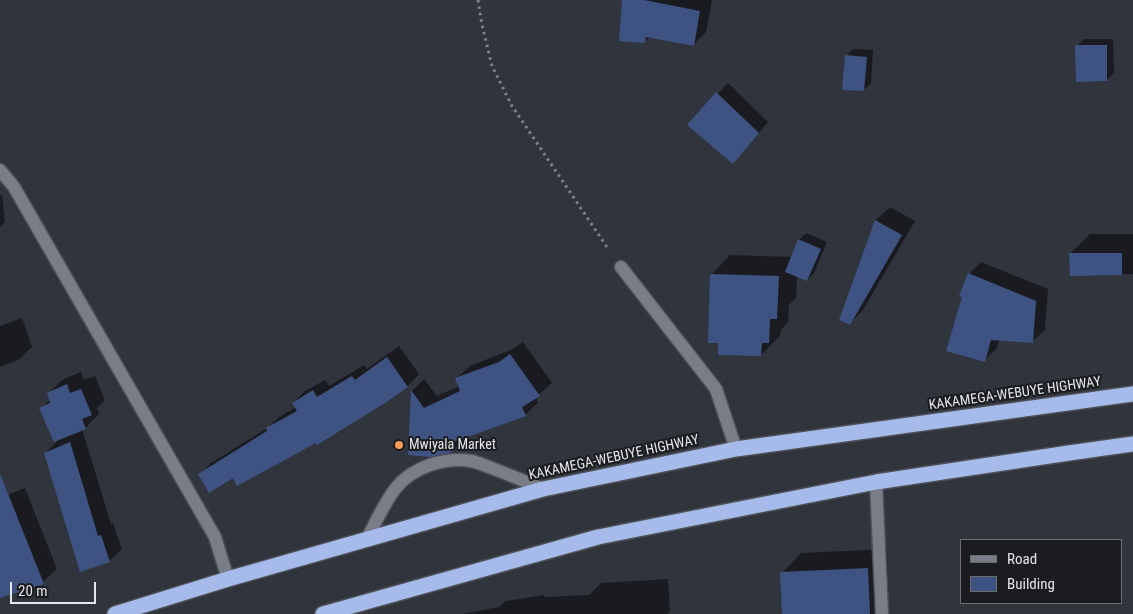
<!DOCTYPE html>
<html>
<head>
<meta charset="utf-8">
<style>
  body { margin:0 }
  #map { position:relative; width:1133px; height:614px; overflow:hidden; background:#30343c; font-family:"Roboto Condensed",sans-serif }
  canvas { display:block }
  .legend { position:absolute; left:960px; top:539px; width:162px; height:65px; box-sizing:border-box; background:#1a1c1f; border:1px solid #6b6d71; margin:0; padding:6px 9px; list-style:none; font-size:15px; color:#e4e6eb }
  .legend li { display:flex; align-items:center; gap:10px; height:25px }
  .legend b { width:25px; border:1px solid #6b6d71 }
  .scale { position:absolute; left:10px; top:582px; width:86px; height:22px; box-sizing:border-box; border:2px solid #e4e6eb; border-top:0; padding-left:6px; font-size:15px; line-height:18px; white-space:nowrap; color:#e4e6eb; -webkit-text-stroke:4px #1a1c1f; paint-order:stroke }
</style>
</head>
<body>
<div id="map">
<canvas width="1133" height="614"></canvas>
<ul class="legend">
<li><b style="height:6px;background:#797d87"></b>Road</li>
<li><b style="height:14px;background:#3f5383"></b>Building</li>
</ul>
<div class="scale">20 m</div>
</div>
<script>
const g = document.querySelector('canvas').getContext('2d');
g.lineJoin = 'round';
function fillPath(path, color) {
  g.fillStyle = color;
  g.fill(path, 'evenodd');
}
function stroke(path, color, width, dash) {
  g.strokeStyle = color;
  g.lineWidth = width;
  g.lineCap = dash ? 'butt' : 'round';
  g.setLineDash(dash || []);
  g.stroke(path);
}
function drawText(font, color, halo, rows, align = 'center') {
  g.font = font + ' "Roboto Condensed",sans-serif';
  g.lineWidth = 4;
  g.setLineDash([]);
  g.textBaseline = 'middle';
  g.strokeStyle = halo;
  g.fillStyle = color;
  for (const [text, x, y, turn = 0] of rows) {
    g.save();
    g.translate(x, y);
    g.rotate((+turn || 0) * Math.PI / 180);
    g.textAlign = isNaN(turn) ? turn : align;
    if (halo) g.strokeText(text, 0, 0);
    g.fillText(text, 0, 0);
    g.restore();
  }
}
const shadow = new Path2D(`
  M624 0H712L706 32 694 44 650 36 645 42Z
  M1084 39H1113L1114 73 1107 80 1077 46Z
  M853 49 873 50 871 83 864 90 846 56Z
  M728 83 768 122 743 152 689 125Z
  M0 195H2L5 222 0 227Z
  M890 207 915 221 863 310 850 323 841 319 876 220Z
  M806 233 827 242 814 273 807 280 797 275 796 298 789 305 788 322 781 330 780 336 761 355 711 275 730 255 792 257 799 240Z
  M1090 234H1133V274H1071V253Z
  M981 262 1048 289 1045 330 1032 342 999 340 997 348 985 360 969 274Z
  M22 318 32 347 18 360 0 367V326Z
  M523 342 552 383 536 397 538 403 525 415 466 437 453 449 409 454 412 391 424 379 437 396 460 386 457 378 470 366 513 349Z
  M399 346 419 374 408 386 385 402 316 441 233 477 199 475 211 463 269 427 279 417 296 407 293 403 305 391 325 380 329 386 364 365 367 369Z
  M81 372 84 380 95 376 105 400 97 408 99 414 85 428 82 429 111 524 113 523 122 549 109 561 45 454 60 438 41 409 50 399 48 394 62 380Z
  M25 488 57 569 43 582 0 597V498Z
  M887 549 889 605 880 614H784L782 573 801 553Z
  M668 579 670 611 667 614H462L499 607 506 601 544 595 545 597 589 595 601 583Z`);
const building = new Path2D(`
  M622 0H644L700 11 694 46 646 37 645 43 619 41Z
  M1075 45H1107V81L1076 82Z
  M845 55 867 57 864 91 842 90Z
  M716 92 759 133 733 164 687 125Z
  M875 220 902 235 850 325 839 320Z
  M798 239 821 249 807 281 785 272Z
  M1069 253H1122V275L1070 276Z
  M968 273 1036 301 1033 343 991 340 985 362 946 351 962 297 959 296Z
  M710 274 779 276 777 319H770L769 343H762L761 356 718 355V343H708Z
  M510 354 540 396 522 407 526 416 451 443 454 450 449 453 430 457 408 455 411 390 424 408 460 391 455 378 499 362Z
  M387 357 408 387 385 403 317 445 316 443 237 486 233 478 209 493 198 474 267 431 266 428 297 411 292 403 313 390 317 397 352 376 355 380Z
  M67 384 70 393 81 389 92 415 82 419 86 429 54 442 39 408 50 403 47 393Z
  M70 442 98 536 101 535 110 562 80 572 44 453Z
  M0 476H1L44 584 0 598Z
  M868 568 870 614H782L780 572Z`);
const path = new Path2D(`
  M478 0 482 25 492 66 512 106 609 250`);
const lane = new Path2D(`
  M621 267 716 389 736 449
  M367 539C375 523 384 504 395 489 412 467 444 457 471 461 477 462 483 465 489 467 507 474 525 481 543 489`);
const street = new Path2D(`
  M0 170 14 187 215 537 228 579
  M876 482 882 614`);
const highway = new Path2D(`
  M115 614 228 579 543 489 736 449 1133 394
  M323 614 598 537 876 482 1069 453 1133 444`);
const markers = [
  [399,445,5,"#fc9d54"]
];
const streetNames = [
  ["KAKAMEGA-WEBUYE HIGHWAY",1015,394,-8],
  ["KAKAMEGA-WEBUYE HIGHWAY",614,458,-12]
];
const poiNames = [
  ["Mwiyala Market",409,445]
];
fillPath(shadow, '#0007');
fillPath(building, '#3f5383');
stroke(lane, '#4d5157', 15);
stroke(street, '#4d5157', 15);
stroke(highway, '#4d5157', 18);
stroke(path, '#80838a', 3, [2.5, 4]);
stroke(lane, '#797d87', 12);
stroke(street, '#797d87', 12);
stroke(highway, '#a6bbe9', 15);
for (const [x, y, r, color] of markers) {
  const dot = new Path2D();
  dot.arc(x, y, r, 0, 2 * Math.PI);
  g.fillStyle = color;
  g.fill(dot);
  stroke(dot, '#1a1c1f', 2);
}
drawText('14px', '#e4e6eb', '#1a1c1f', streetNames);
drawText('14px', '#e4e6eb', '#1a1c1f', poiNames, 'left');
</script>
</body>
</html>
